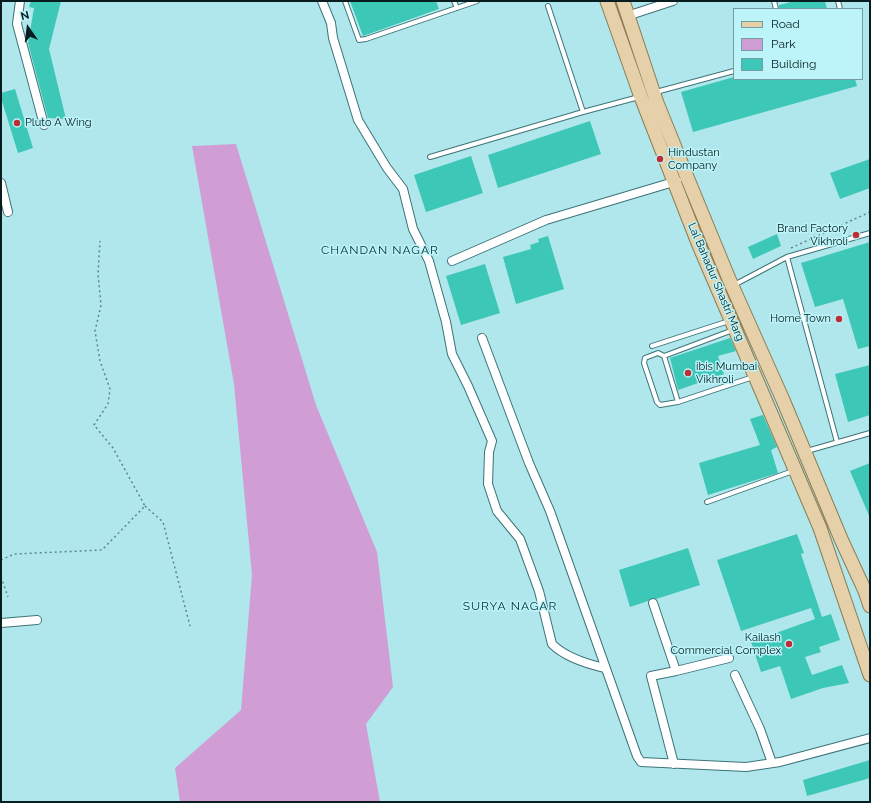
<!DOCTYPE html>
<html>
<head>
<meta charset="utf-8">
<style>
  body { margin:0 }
  #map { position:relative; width:871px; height:803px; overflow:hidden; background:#afe7ec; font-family:Raleway,sans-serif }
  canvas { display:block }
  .frame { position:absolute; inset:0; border:2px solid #071d1f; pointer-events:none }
  .legend { position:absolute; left:733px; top:8px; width:130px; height:72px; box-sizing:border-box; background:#bcf4f9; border:1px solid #749ea2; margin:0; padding:5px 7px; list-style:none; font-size:12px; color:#071d1f }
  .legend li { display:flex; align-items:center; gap:8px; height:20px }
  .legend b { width:20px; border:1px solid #749ea2 }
  .north { position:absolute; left:8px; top:8px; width:40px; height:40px; -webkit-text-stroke:3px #bcf4f9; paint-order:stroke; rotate:346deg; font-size:11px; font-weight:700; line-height:16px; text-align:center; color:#071d1f }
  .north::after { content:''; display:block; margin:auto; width:14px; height:18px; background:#071d1f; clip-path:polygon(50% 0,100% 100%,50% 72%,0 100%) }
</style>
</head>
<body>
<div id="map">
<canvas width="871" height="803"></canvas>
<div class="frame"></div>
<ul class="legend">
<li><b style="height:5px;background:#e5d0a9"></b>Road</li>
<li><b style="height:11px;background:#d09ed5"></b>Park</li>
<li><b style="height:11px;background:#3dc7b6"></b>Building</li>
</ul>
<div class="north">N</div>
</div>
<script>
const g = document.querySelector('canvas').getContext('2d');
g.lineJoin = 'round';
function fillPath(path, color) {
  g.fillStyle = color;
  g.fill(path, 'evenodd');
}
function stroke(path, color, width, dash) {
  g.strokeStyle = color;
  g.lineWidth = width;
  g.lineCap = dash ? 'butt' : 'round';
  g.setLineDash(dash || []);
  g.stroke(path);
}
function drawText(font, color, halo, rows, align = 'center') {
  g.font = font + ' Raleway,sans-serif';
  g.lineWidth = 3;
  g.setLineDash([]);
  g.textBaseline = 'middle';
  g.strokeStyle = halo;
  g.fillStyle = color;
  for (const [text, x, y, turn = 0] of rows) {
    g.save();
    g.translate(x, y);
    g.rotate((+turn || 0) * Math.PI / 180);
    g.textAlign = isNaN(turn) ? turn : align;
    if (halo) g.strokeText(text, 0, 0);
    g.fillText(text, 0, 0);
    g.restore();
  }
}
const green = new Path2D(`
  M236 144 316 405 377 552 393 687 366 724 380 802H180L175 768 241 710 252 575 234 384 192 146Z`);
const building = new Path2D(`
  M31 1H61L49 49 66 119 48 118 28 43 34 8 29 7Z
  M350 1H436L439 9 363 36Z
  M795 1H825L827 9H779V5Z
  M734 77V79H855L857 86 693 132 681 92Z
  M15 89 33 148 18 153 1 98V93Z
  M590 121 601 154 498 188 488 155Z
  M471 156 483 193 426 212 414 175Z
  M870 159V188L840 199 830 173Z
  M777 234 781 246 753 259 748 247Z
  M548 236 564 289 516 304 503 257 531 249 530 245 539 242 538 239Z
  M870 242V346L858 349 843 299 815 307 801 263Z
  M485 264 500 313 461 325 446 276Z
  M730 338 736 351 718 356 724 374 678 390 670 358Z
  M870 365V415L848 422 835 374Z
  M763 415 777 447 771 450 778 473 708 495 699 463 760 445 750 419Z
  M870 463V518L850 471Z
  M797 534 804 553 801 554 822 617 831 614 840 640 819 647 821 652 805 657 812 675 842 665 849 683 823 688 791 699 780 666 761 672 751 642 815 619 811 608 741 631 717 560Z
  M688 548 700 585 656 599 652 598 648 601 630 607 619 570Z
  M870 760V778L807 796 803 780Z`);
const path = new Path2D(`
  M791 248 870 212
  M145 506 163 522 190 626
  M1 560 14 554 102 550 145 506 113 448 94 425 108 404 110 389 100 361 95 331 101 305 98 274 100 241
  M1 577 8 597`);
const service = new Path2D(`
  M345 1 359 40 366 39 477 1
  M454 1 457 8
  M774 1 776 9
  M838 1 840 9
  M548 6 583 112
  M656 92 734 71
  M430 157 583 112 639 97
  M787 257 837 442
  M734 285 787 257 870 233
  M652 346 729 321
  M664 356 733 330
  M678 402 664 356 658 353 645 358 644 363 657 402 660 405 678 402 753 377
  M807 451 870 433
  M707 502 793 471`);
const minor = new Path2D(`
  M20 1 17 24 44 125
  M322 1 331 23 333 38 358 120 387 168 403 189 413 229 429 261 446 322 452 354 468 386 492 441 489 452 488 484 497 511 520 539 539 591 552 644C566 658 587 664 605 668
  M627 16 673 1
  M1 183 8 212
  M452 261 546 220 677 181
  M482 338 529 463 550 511 637 756 641 762 746 767 780 762 870 738
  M653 603 676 671 651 676 674 764
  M1 623 37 620
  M676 671 729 658
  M735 675 760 729 772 763`);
const primary = new Path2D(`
  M607 1 641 97 698 243 820 528 870 675
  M623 1 657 103 687 177 729 279 783 400 841 539 865 591 870 606`);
const markers = [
  [17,123,4,"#be2e36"],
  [660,159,4,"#be2e36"],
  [856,235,4,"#be2e36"],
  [839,319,4,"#be2e36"],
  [688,373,4,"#be2e36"],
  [789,644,4,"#be2e36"]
];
const poiNames = [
  ["Pluto A Wing",25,123],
  ["Hindustan",668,153],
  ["Company",668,166],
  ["Brand Factory",848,229,"right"],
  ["Vikhroli",848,242,"right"],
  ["Home Town",831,319,"right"],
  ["ibis Mumbai",696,367],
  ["Vikhroli",696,380],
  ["Kailash",781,638,"right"],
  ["Commercial Complex",781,651,"right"]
];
const streetNames = [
  ["Lal Bahadur Shastri Marg",716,282,67]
];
const neighbourhoodNames = [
  ["CHANDAN NAGAR",380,250],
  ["SURYA NAGAR",510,606]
];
fillPath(green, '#d09ed5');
fillPath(building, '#3dc7b6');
stroke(service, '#3e7378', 6);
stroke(minor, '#3e7378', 10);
stroke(primary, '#8c7d53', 15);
stroke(path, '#5e868a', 1.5, [2, 3]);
stroke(service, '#fff', 4);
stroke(minor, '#fff', 8);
stroke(primary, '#e5d0a9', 13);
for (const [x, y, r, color] of markers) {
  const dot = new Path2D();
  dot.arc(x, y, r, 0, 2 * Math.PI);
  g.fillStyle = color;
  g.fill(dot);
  stroke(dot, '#bcf4f9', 1.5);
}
drawText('11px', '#071d1f', '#bcf4f9', poiNames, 'left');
drawText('11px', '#071d1f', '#bcf4f9', streetNames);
g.letterSpacing = '1px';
drawText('12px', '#063235', '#bcf4f9', neighbourhoodNames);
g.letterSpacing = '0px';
</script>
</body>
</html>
